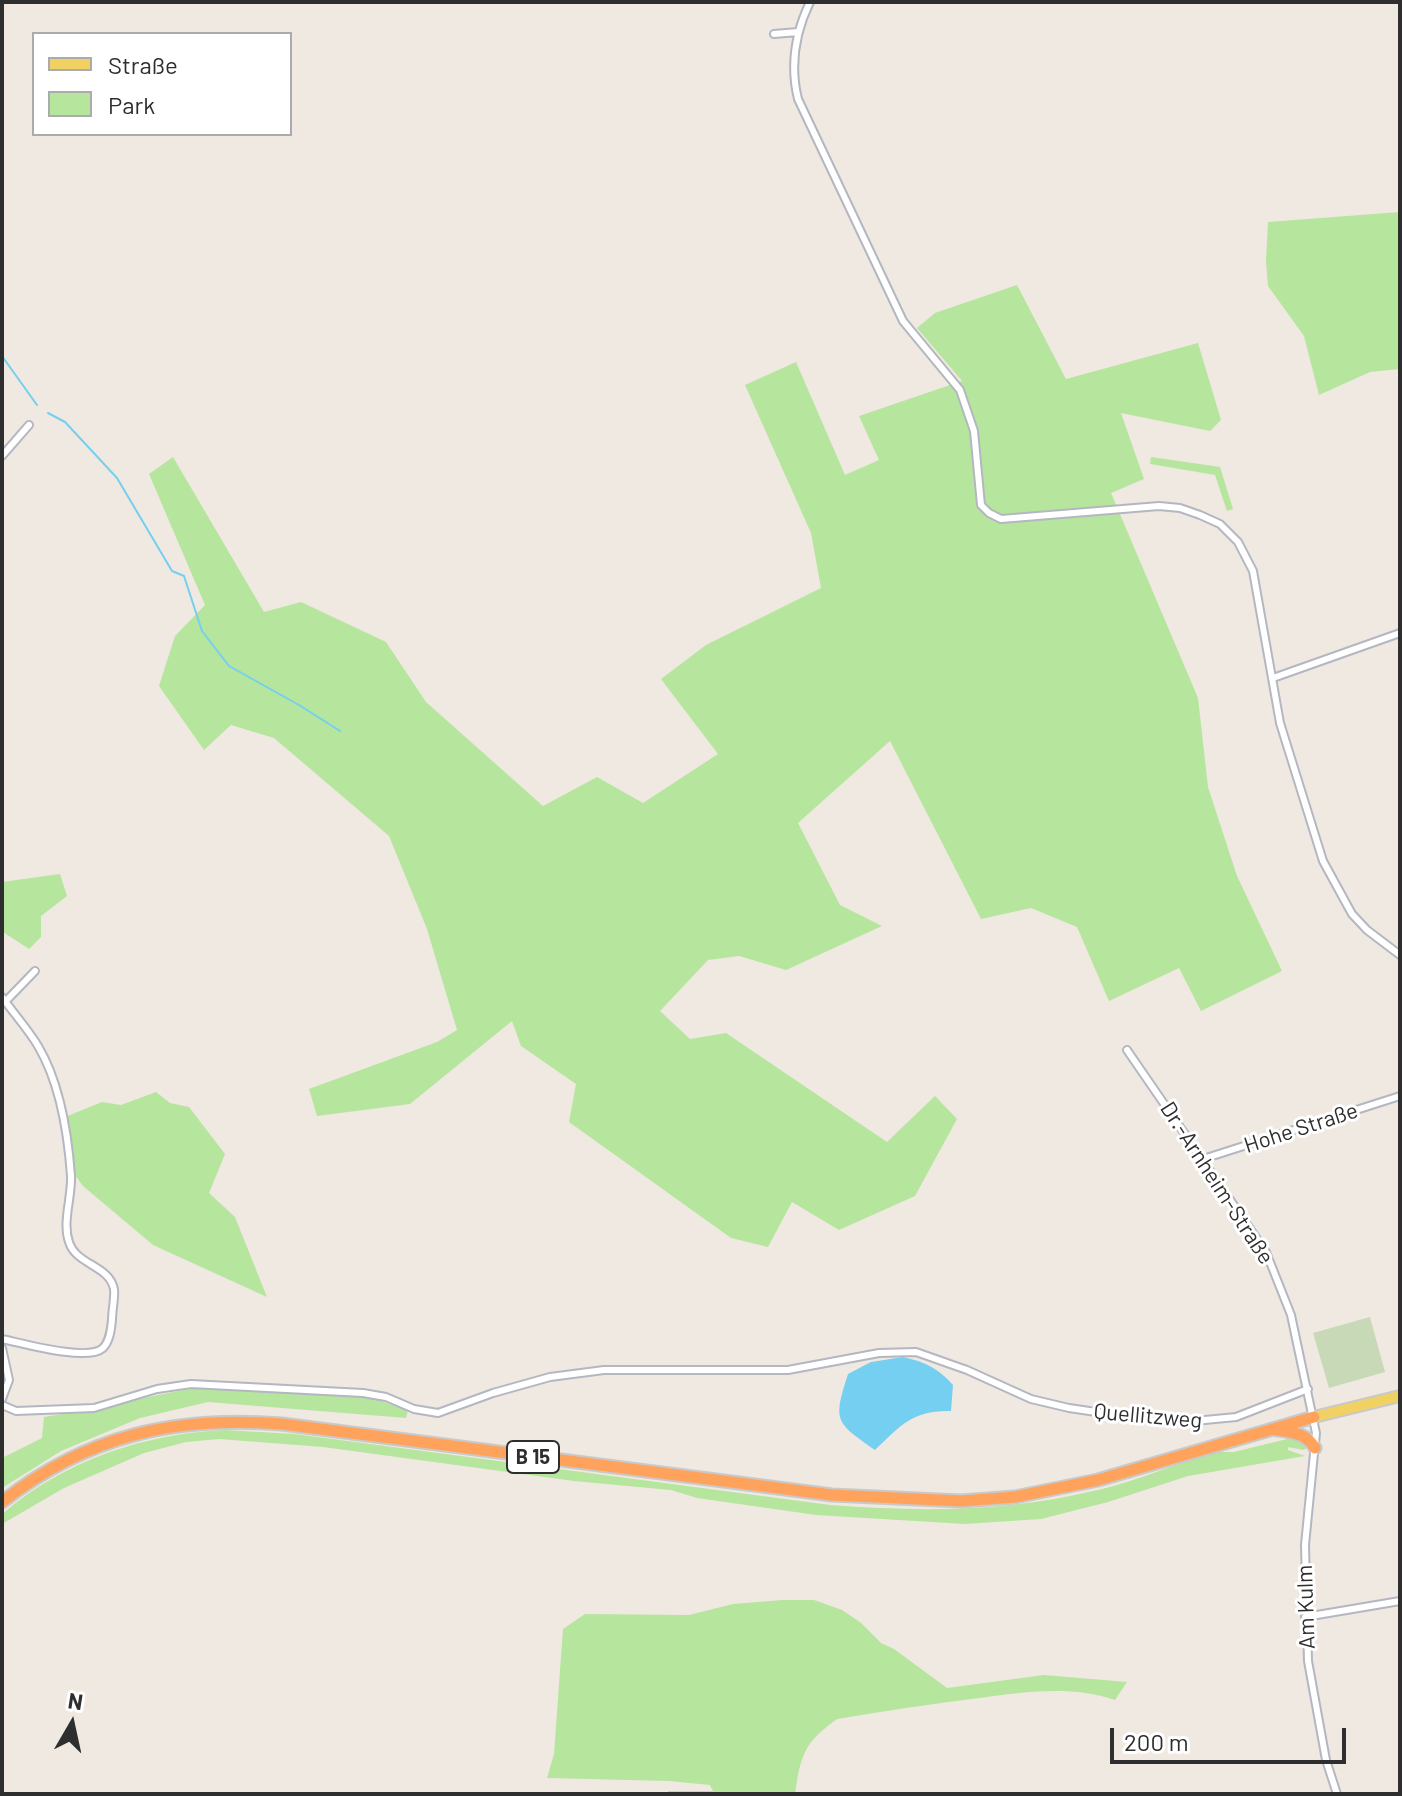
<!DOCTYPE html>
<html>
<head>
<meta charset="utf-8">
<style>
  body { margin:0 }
  #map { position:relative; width:1402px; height:1796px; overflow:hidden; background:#efe9e1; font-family:Barlow,sans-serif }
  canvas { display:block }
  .frame { position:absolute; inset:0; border:4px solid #2e2e2e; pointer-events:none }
  .legend { position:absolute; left:32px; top:32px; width:260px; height:104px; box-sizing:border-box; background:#fff; border:2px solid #ababab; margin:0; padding:10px 14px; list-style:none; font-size:24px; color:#2e2e2e }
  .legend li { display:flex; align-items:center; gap:16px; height:40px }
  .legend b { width:40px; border:2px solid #ababab }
  .north { position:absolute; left:32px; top:1684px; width:80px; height:80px; -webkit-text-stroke:6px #fff; paint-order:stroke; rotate:9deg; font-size:22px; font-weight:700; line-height:32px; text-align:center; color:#2e2e2e }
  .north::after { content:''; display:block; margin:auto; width:28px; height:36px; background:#2e2e2e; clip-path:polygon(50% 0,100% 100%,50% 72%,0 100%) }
  .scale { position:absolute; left:1110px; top:1728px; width:236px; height:36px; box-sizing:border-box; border:4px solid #2e2e2e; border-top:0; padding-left:10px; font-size:24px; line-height:28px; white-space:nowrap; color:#2e2e2e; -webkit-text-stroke:6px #fff; paint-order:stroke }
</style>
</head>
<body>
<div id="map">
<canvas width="1402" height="1796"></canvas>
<div class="frame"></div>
<ul class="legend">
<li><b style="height:10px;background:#f2d163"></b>Straße</li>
<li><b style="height:22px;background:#b6e59e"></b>Park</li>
</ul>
<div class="north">N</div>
<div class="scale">200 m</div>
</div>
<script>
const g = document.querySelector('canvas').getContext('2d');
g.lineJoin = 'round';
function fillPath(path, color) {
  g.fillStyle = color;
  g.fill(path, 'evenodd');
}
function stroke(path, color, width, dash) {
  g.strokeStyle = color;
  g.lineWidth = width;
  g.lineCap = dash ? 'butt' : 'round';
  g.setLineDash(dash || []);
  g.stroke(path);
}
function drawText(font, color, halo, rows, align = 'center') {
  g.font = font + ' Barlow,sans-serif';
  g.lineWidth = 6;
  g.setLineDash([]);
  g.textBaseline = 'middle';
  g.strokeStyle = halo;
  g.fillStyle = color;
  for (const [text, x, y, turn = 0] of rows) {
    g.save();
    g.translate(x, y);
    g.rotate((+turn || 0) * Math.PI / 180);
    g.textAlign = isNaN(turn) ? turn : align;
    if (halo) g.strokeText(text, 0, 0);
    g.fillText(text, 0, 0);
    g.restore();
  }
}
const green = new Path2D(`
  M1400 212V369L1370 372 1319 395 1304 336 1268 286 1266 261 1268 222Z
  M1017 285 1066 379 1198 343 1221 420 1210 431 1121 413 1144 479 1111 493 1198 698 1208 787 1237 876 1282 971 1201 1011 1179 968 1109 1001 1077 927 1031 908 981 919 890 741 798 823 840 905 882 926 786 970 739 956 708 960 660 1011 690 1039 726 1033 887 1142 935 1096 957 1119 915 1196 839 1230 792 1202 768 1247 731 1238 569 1122 576 1084 521 1046 512 1021 410 1104 317 1116 309 1089 437 1042 457 1030 427 929 389 836 274 738 231 725 204 750 159 686 175 636 205 605 149 474 173 457 264 612 301 602 386 642 426 702 543 806 597 777 643 803 718 754 661 679 706 645 821 588 811 533 745 385 796 362 845 475 879 460 859 416 962 381 917 328 935 313Z
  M1151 457 1220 467 1233 509 1227 511 1215 475 1150 464Z
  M60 874 67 896 41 916V937L29 949 3 932 2 882Z
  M156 1092 170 1103 189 1107 225 1154 209 1193 235 1217 267 1297 153 1245 83 1186 75 1175 65 1117 102 1102 121 1105Z
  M195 1388 369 1397 408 1410 406 1418 208 1402 140 1418 61 1451 2 1488V1458L42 1438 44 1417C95 1410 144 1397 195 1388Z
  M225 1430 295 1434 830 1505C924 1512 1006 1512 1098 1490 1138 1481 1176 1463 1215 1452H1234L1295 1437 1303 1439 1308 1447 1304 1450 1288 1447V1450L1305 1456 1188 1476 1108 1502 1041 1519 965 1524 816 1515 697 1498 671 1490 574 1481 323 1447 219 1439 186 1442 144 1453 64 1488 2 1524V1514C65 1460 143 1434 225 1430Z
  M783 1600H814L842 1610 860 1622 881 1643 894 1649 947 1688 1044 1675 1127 1682 1115 1700C1072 1685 1024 1692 979 1698 931 1704 884 1711 837 1719 804 1743 801 1754 795 1794H668V1791H713L710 1785 669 1781 547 1778 554 1754 563 1629 585 1614 689 1615 733 1604Z`);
const cemetery = new Path2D(`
  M1370 1317 1385 1372 1329 1388 1313 1333Z`);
const water = new Path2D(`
  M903 1357C925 1362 938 1368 953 1385L951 1411C913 1410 901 1425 875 1450 835 1422 833 1421 848 1374L871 1362Z`);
const stream = new Path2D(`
  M2 356 37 405
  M48 413 65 422 117 478 172 571 184 576 202 631 229 666 299 705 340 731`);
const street = new Path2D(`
  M810 2C795 33 790 66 798 99L903 321 960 390 974 431 981 505 989 513 1001 519 1159 506 1180 508 1200 515 1220 524 1238 542 1253 571 1280 723 1323 861 1352 914 1367 930 1400 955
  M774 34 798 32
  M2 456 29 425
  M1273 678 1400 633
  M2 997C14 1014 28 1029 38 1046 60 1083 68 1134 71 1176 72 1197 62 1222 69 1242 76 1265 109 1265 114 1289 115 1298 112 1310 112 1320 111 1329 110 1341 103 1348 88 1362 22 1343 2 1339
  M5 1002 35 971
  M1127 1050 1266 1252 1291 1315 1316 1433 1305 1545 1308 1661 1326 1760 1337 1794
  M1203 1159 1400 1096
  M2 1348 9 1380 2 1399
  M2 1405 16 1411 94 1408 157 1389 191 1384 363 1393 386 1397 414 1409 438 1413 493 1393 550 1377 604 1370H788L879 1353 916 1352 967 1370 1031 1399 1069 1408 1150 1420 1184 1422 1236 1417 1308 1389
  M1305 1617 1400 1601`);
const primary = new Path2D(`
  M1314 1417 1400 1396`);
const highway = new Path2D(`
  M1272 1429C1289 1432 1306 1432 1315 1448
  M2 1502C87 1435 176 1416 282 1424L832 1495 961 1501 1015 1497 1098 1480 1314 1417`);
const shields = [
  [533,1457,52]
];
const shieldNames = [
  ["B 15",533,1457]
];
const streetNames = [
  ["Hohe Straße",1301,1128,-18],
  ["Dr.-Arnheim-Straße",1217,1183,57],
  ["Quellitzweg",1148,1416,5],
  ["Am Kulm",1306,1607,-92]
];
fillPath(green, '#b6e59e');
fillPath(cemetery, '#c8d9b8');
fillPath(water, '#75cff0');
stroke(stream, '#75cff0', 2);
stroke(street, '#b4b7c1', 10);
stroke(primary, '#c9c9c9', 14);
stroke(highway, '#c9c9c9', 15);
stroke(street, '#fff', 6);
stroke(primary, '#f2d163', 10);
stroke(highway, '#ffa35c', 11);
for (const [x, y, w] of shields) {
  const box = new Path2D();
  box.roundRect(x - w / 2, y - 16, w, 32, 6);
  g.fillStyle = '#fff';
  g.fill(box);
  stroke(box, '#2e2e2e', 2);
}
drawText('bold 20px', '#2e2e2e', null, shieldNames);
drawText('22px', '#2e2e2e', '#fff', streetNames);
</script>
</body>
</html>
